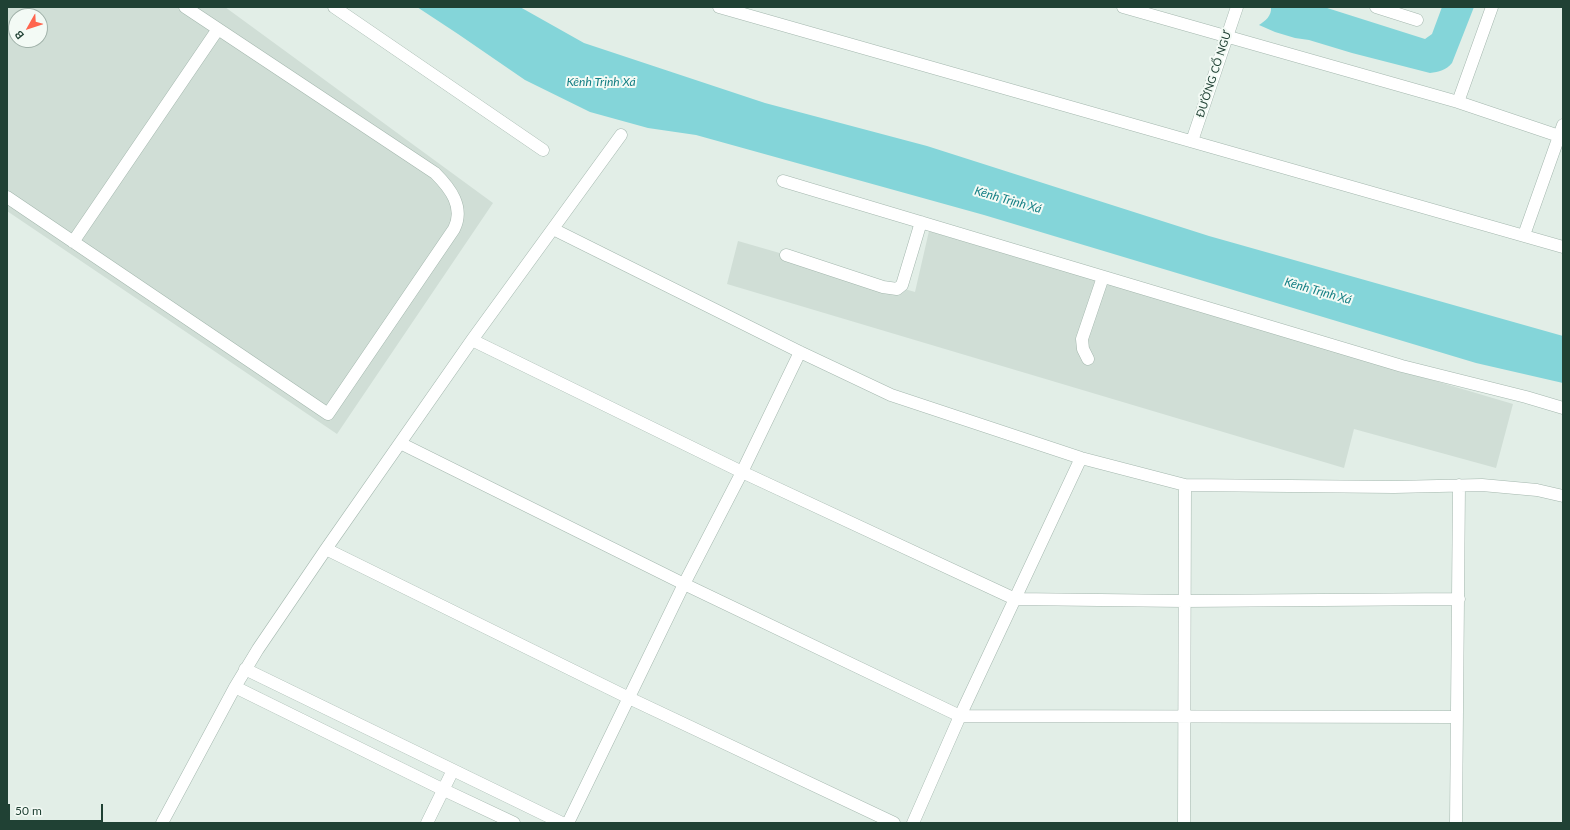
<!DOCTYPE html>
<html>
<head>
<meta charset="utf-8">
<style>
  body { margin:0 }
  #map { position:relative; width:1570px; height:830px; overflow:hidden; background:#e2eee7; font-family:Lato,sans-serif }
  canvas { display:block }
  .frame { position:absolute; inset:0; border:8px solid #204134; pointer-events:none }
  .north { position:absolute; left:8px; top:8px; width:40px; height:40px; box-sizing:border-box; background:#f3faf5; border:1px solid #9fb0a8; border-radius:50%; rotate:231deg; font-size:11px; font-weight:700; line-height:16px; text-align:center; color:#204134 }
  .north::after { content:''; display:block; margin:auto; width:14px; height:18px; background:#ff654e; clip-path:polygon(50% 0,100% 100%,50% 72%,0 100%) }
  .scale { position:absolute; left:8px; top:804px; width:95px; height:18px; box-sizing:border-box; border:2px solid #204134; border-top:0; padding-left:5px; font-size:12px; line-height:14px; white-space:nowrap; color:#204134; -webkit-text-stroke:3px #f3faf5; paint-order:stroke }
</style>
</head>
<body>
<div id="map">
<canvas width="1570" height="830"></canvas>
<div class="frame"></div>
<div class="north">B</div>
<div class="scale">50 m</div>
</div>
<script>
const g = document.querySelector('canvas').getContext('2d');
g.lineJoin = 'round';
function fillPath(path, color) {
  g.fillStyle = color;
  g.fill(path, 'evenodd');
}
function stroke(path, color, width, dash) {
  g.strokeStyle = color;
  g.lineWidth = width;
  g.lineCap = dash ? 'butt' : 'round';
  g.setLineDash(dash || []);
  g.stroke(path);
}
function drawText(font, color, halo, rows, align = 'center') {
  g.font = font + ' Lato,sans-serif';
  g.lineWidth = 4;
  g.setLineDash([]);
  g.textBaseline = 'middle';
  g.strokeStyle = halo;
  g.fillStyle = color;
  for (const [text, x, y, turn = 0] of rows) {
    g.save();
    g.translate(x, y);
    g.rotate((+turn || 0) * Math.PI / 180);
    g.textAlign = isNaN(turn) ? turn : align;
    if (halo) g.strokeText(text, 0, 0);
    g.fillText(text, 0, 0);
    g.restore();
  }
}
const built = new Path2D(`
  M7 7H225L493 203 337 434 7 211ZM16 16H40V40H16Z
  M929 231 1513 404 1496 468 1354 429 1344 468 727 284 738 241 915 292Z`);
const water = new Path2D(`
  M417 7H520L584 43 765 103 927 146 1209 236 1563 336V383L1476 363 984 215 696 135 648 128 590 112 525 80 458 34Z
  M1271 7H1324L1425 39 1432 34 1442 7H1474L1452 63C1446 70 1439 72 1430 73L1352 53 1309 40 1295 38 1275 32 1259 25C1265 21 1272 16 1271 7Z`);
const minor = new Path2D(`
  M334 7 543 150
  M719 7 1563 247
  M1123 7 1458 102 1559 136
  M1376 7 1417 20
  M1458 102 1492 7
  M1192 141 1237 7
  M783 181 1402 366 1526 397 1563 408
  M7 197 328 414 454 229C465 207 450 188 435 173L185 7
  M553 229 800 352 891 395 1081 458 1185 485 1394 487 1482 485 1537 490 1563 496
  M1524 235 1563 125
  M73 242 218 29
  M786 255 883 287 897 289 902 285 921 222
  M472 340 742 472 1015 599 1184 601 1459 599
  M1088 359 1083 349 1082 339 1103 277
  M400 443 684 584 960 716 1457 717
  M326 549 629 698 894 823
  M245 669 562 823
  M235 687 444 790 514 823
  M162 823 235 687 258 649 326 549 472 340 621 135
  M427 823 453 770
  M568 823 684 584 742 472 800 352
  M913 823 960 716 1081 458
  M1184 823 1185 485
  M1456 823 1459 485`);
const streetNames = [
  ["ĐƯỜNG CỔ NGƯ",1214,74,-72]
];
const waterNames = [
  ["Kênh Trịnh Xá",601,82],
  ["Kênh Trịnh Xá",1008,200,16],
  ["Kênh Trịnh Xá",1318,291,16]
];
fillPath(built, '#d0ded6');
fillPath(water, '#84d5d9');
stroke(minor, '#a4b7ae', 13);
stroke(minor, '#fff', 12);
drawText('11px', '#204134', '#f3faf5', streetNames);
drawText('italic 12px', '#137e83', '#f3faf5', waterNames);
</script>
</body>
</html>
